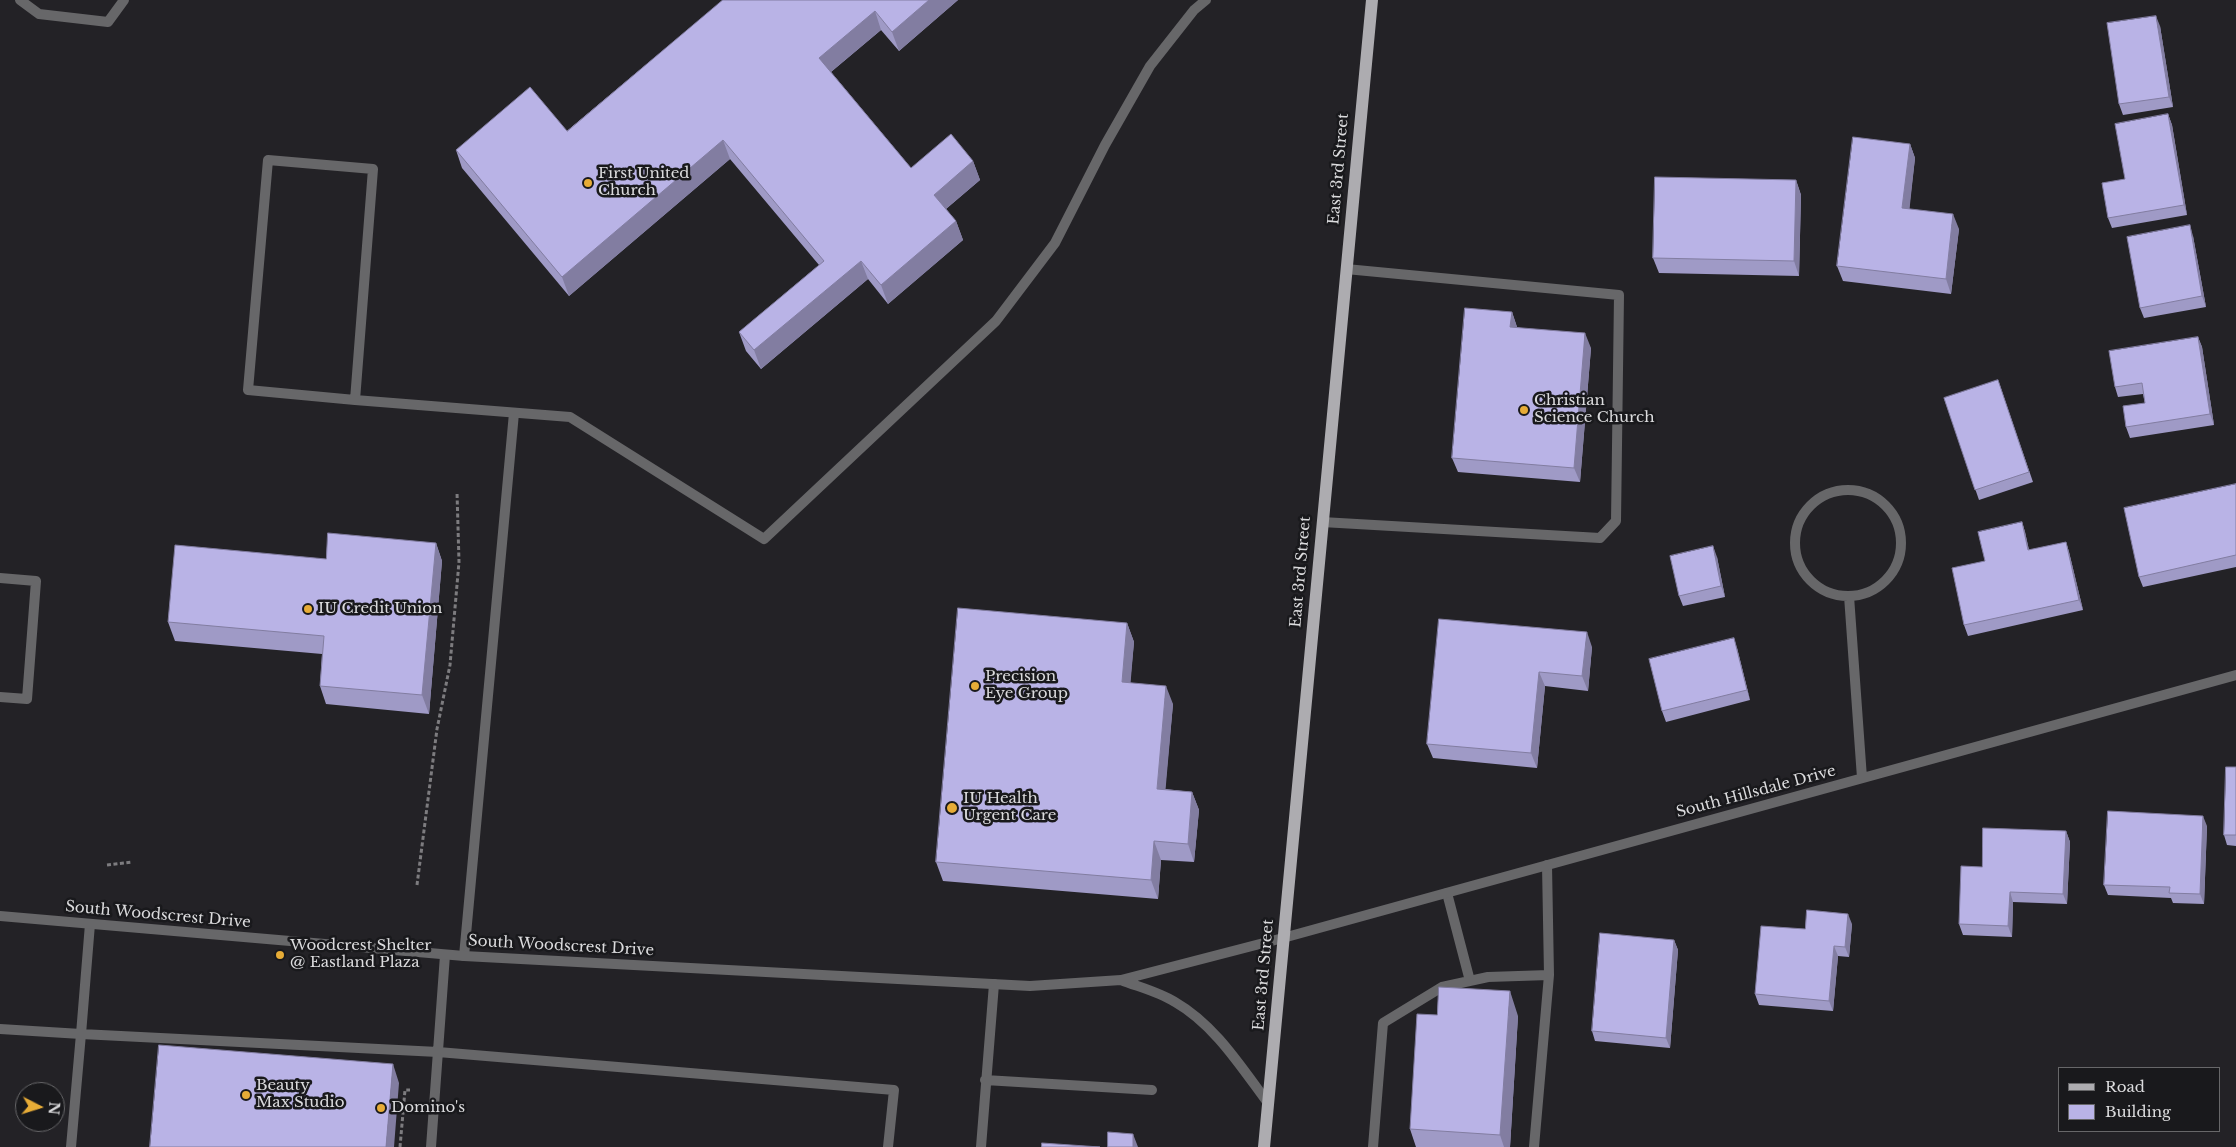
<!DOCTYPE html>
<html>
<head>
<meta charset="utf-8">
<style>
  body { margin:0 }
  #map { position:relative; width:2236px; height:1147px; overflow:hidden; background:#232226; font-family:"Libre Baskerville",serif }
  canvas { display:block }
  .legend { position:absolute; left:2058px; top:1067px; width:162px; height:65px; box-sizing:border-box; background:#19191c; border:1px solid #676769; margin:0; padding:6px 9px; list-style:none; font-size:15px; color:#dbdbdd }
  .legend li { display:flex; align-items:center; gap:10px; height:25px }
  .legend b { width:25px; border:1px solid #676769 }
  .north { position:absolute; left:15px; top:1082px; width:50px; height:50px; box-sizing:border-box; background:#19191c; border:1px solid #676769; border-radius:50%; rotate:95deg; font-size:14px; font-weight:700; line-height:20px; text-align:center; color:#dbdbdd }
  .north::after { content:''; display:block; margin:auto; width:18px; height:22px; background:#e7ac37; clip-path:polygon(50% 0,100% 100%,50% 72%,0 100%) }
</style>
</head>
<body>
<div id="map">
<canvas width="2236" height="1147"></canvas>
<ul class="legend">
<li><b style="height:6px;background:#adacb0"></b>Road</li>
<li><b style="height:14px;background:#b9b3e6"></b>Building</li>
</ul>
<div class="north">N</div>
</div>
<script>
const g = document.querySelector('canvas').getContext('2d');
g.lineJoin = 'round';
function stroke(path, color, width, dash) {
  g.strokeStyle = color;
  g.lineWidth = width;
  g.lineCap = dash ? 'butt' : 'round';
  g.setLineDash(dash || []);
  g.stroke(path);
}
function fillPath(path, color) {
  g.fillStyle = color;
  g.fill(path, 'evenodd');
}
function drawText(font, color, halo, rows, align = 'center') {
  g.font = font + ' "Libre Baskerville",serif';
  g.lineWidth = 5;
  g.setLineDash([]);
  g.textBaseline = 'middle';
  g.strokeStyle = halo;
  g.fillStyle = color;
  for (const [text, x, y, turn = 0] of rows) {
    g.save();
    g.translate(x, y);
    g.rotate((+turn || 0) * Math.PI / 180);
    g.textAlign = isNaN(turn) ? turn : align;
    if (halo) g.strokeText(text, 0, 0);
    g.fillText(text, 0, 0);
    g.restore();
  }
}
const path = new Path2D(`
  M107 865 132 862
  M417 885 437 729 450 665 459 562 457 492
  M400 1147 405 1090H410`);
const service = new Path2D(`
  M20 0 39 14 108 22 124 0
  M355 400 248 390 268 160 373 169 355 400 570 417 764 539 996 321 1055 243 1105 145 1150 66 1194 10 1206 0
  M1322 522 1600 538 1616 521 1619 295 1346 269
  M0 578 36 581 27 699 0 697
  M1447 893 1470 981
  M464 956 514 413
  M0 1029 81 1034 90 924
  M985 1080 1152 1090
  M71 1147 81 1034 438 1052 894 1090 888 1147
  M431 1147 445 955
  M981 1147 994 984
  M1373 1147 1383 1023 1442 987 1488 977 1549 975
  M1534 1147 1549 975 1547 865`);
const minor = new Path2D(`
  M1795 543a53 53 0 1 1 106 0a53 53 0 1 1-106 0Z
  M1849 596 1862 778
  M0 916 464 956 1030 986 1121 980 1283 938 2236 675
  M1121 980C1139 987 1159 992 1175 1002 1215 1025 1241 1067 1268 1103`);
const primary = new Path2D(`
  M1264 1147 1372 0`);
const wall = new Path2D(`
  M723 0H958L899 51 881 30 831 72 911 168 973 161 980 180 946 209 956 221 963 240 888 304 868 279 761 369 746 351 739 332 819 265 730 159 569 296 462 168 456 150 567 131Z
  M2160 26 2173 107 2123 115 2119 104Z
  M2168 114 2172 125 2187 215 2112 228 2108 218Z
  M1910 144 1915 158 1909 209 1959 229 1951 294 1843 281 1837 266Z
  M1796 180 1801 195 1799 276 1659 273 1653 258Z
  M2193 236 2206 307 2144 318 2140 308Z
  M1512 312 1517 327 1591 348 1580 482 1458 472 1452 458Z
  M2198 337 2202 347 2214 425 2130 438 2126 427 2145 403 2143 394 2118 397 2115 387Z
  M1998 380 2033 482 1979 500 1944 398Z
  M2236 484V567L2143 587 2139 577Z
  M2022 522 2025 532 2029 550 2066 542 2069 552 2083 610 1968 636 1964 625 1985 561Z
  M436 543 442 561 429 714 326 704 320 686 322 654 175 641 168 622 326 559Z
  M1717 557 1725 597 1683 606 1679 596Z
  M1439 619 1592 647 1588 691 1545 686 1537 768 1433 758 1427 744Z
  M1127 623 1134 642 1130 683 1173 704 1165 789 1192 792 1199 810 1194 862 1161 860 1158 899 943 881 936 862Z
  M1737 648 1750 700 1666 722 1662 711Z
  M2236 767V846L2227 845 2224 835Z
  M2207 826 2204 904 2173 903 2171 898 2108 895 2104 885Z
  M2066 831 2070 842 2067 904 2013 902 2012 937 1963 935 1959 924 1982 867Z
  M1852 924 1849 957 1838 956 1833 1011 1759 1005 1755 994 1805 929Z
  M1674 940 1678 950 1670 1048 1595 1041 1592 1031Z
  M1437 1015 1518 1016 1510 1147H1416L1410 1129Z`);
const shadedWall = new Path2D(`
  M929 0H958L899 51 892 32Z
  M875 11 881 30 826 76 819 58Z
  M2156 16 2160 26 2173 107 2169 97Z
  M2168 114 2172 125 2187 215 2184 205Z
  M723 140 730 159 569 296 562 277Z
  M1910 144 1915 158 1908 223 1902 208Z
  M973 161 980 180 941 213 934 195Z
  M1796 180 1801 195 1799 276 1794 261Z
  M1953 214 1959 229 1951 294 1946 279Z
  M956 221 963 240 888 304 881 285Z
  M2190 225 2193 236 2206 307 2202 296Z
  M861 261 868 279 761 369 754 350Z
  M1512 312 1517 327 1516 342 1510 327Z
  M1585 333 1591 348 1580 482 1574 468Z
  M2198 337 2202 347 2214 425 2210 414Z
  M2022 522 2025 532 2031 560 2028 550Z
  M2066 542 2069 552 2083 610 2079 600Z
  M436 543 442 561 429 714 422 695Z
  M1713 546 1717 557 1725 597 1721 586Z
  M1127 623 1134 642 1129 701 1122 682Z
  M1587 632 1592 647 1588 691 1582 676Z
  M1734 638 1737 648 1750 700 1747 690Z
  M1539 672 1545 686 1537 768 1531 753Z
  M1166 686 1173 704 1164 807 1157 789Z
  M1192 792 1199 810 1194 862 1188 844Z
  M2203 816 2207 826 2204 904 2200 894Z
  M2066 831 2070 842 2067 904 2063 894Z
  M1154 841 1161 860 1158 899 1151 880Z
  M2010 892 2013 902 2012 937 2008 926Z
  M1848 914 1852 924 1849 957 1845 947Z
  M1674 940 1678 950 1670 1048 1666 1038Z
  M1834 946 1838 956 1833 1011 1829 1001Z
  M1510 991 1518 1016 1510 1147H1504L1500 1135Z
  M393 1064 399 1083 394 1147H386Z
  M1133 1134 1138 1147H1133Z`);
const building = new Path2D(`
  M723 0H929L892 32 875 11 819 58 911 168 951 134 973 161 934 195 956 221 881 285 861 261 754 350 739 332 824 261 723 140 562 277 456 150 530 87 567 131Z
  M2156 16 2169 97 2119 104 2107 23Z
  M2168 114 2184 205 2108 218 2102 183 2125 179 2115 124Z
  M1853 137 1910 144 1902 208 1953 214 1946 279 1837 266Z
  M1655 177 1796 180 1794 261 1653 258Z
  M2190 225 2202 296 2140 308 2127 237Z
  M1465 308 1512 312 1510 327 1585 333 1574 468 1452 458Z
  M2198 337 2210 414 2126 427 2123 406 2145 403 2142 383 2115 387 2109 351Z
  M1998 380 2029 472 1975 490 1944 398Z
  M2236 484V555L2139 577 2124 508Z
  M2022 522 2028 550 2066 542 2079 600 1964 625 1952 568 1985 561 1978 532Z
  M328 533 436 543 422 695 320 686 324 636 168 622 175 545 326 559Z
  M1713 546 1721 586 1679 596 1670 556Z
  M958 608 1127 623 1122 682 1166 686 1157 789 1192 792 1188 844 1154 841 1151 880 936 862Z
  M1439 619 1587 632 1582 676 1539 672 1531 753 1427 744Z
  M1734 638 1747 690 1662 711 1649 659Z
  M2226 767H2236V835H2224Z
  M2108 811 2203 816 2200 894 2169 893 2170 887 2104 885Z
  M1983 828 2066 831 2063 894 2010 892 2008 926 1959 924 1961 866 1982 867Z
  M1807 910 1848 914 1845 947 1834 946 1829 1001 1755 994 1761 926 1805 929Z
  M1600 933 1674 940 1666 1038 1592 1031Z
  M1439 987 1510 991 1500 1135 1410 1129 1417 1014 1437 1015Z
  M159 1045 393 1064 386 1147H150Z
  M1108 1132 1133 1134V1147H1108Z
  M1042 1143 1100 1147H1042Z`);
const markers = [
  [588,183,5,"#e7ac37"],
  [1524,410,5,"#e7ac37"],
  [308,609,5,"#e7ac37"],
  [975,686,5,"#e7ac37"],
  [952,808,6,"#e7ac37"],
  [280,955,5,"#e7ac37"],
  [246,1095,5,"#e7ac37"],
  [381,1108,5,"#e7ac37"]
];
const streetNames = [
  ["East 3rd Street",1339,169,-85],
  ["East 3rd Street",1301,572,-85],
  ["South Hillsdale Drive",1756,792,-15],
  ["South Woodscrest Drive",158,915,5],
  ["South Woodscrest Drive",561,946,3],
  ["East 3rd Street",1264,975,-85]
];
const poiNames = [
  ["First United",598,174],
  ["Church",598,191],
  ["Christian",1534,401],
  ["Science Church",1534,418],
  ["IU Credit Union",318,609],
  ["Precision",985,677],
  ["Eye Group",985,694],
  ["IU Health",963,799],
  ["Urgent Care",963,816],
  ["Woodcrest Shelter",290,946],
  ["@ Eastland Plaza",290,963],
  ["Beauty",256,1086],
  ["Max Studio",256,1103],
  ["Domino's",391,1108]
];
stroke(path, '#7d7c7f', 3, [4, 2.5]);
stroke(service, '#676769', 10);
stroke(minor, '#676769', 10);
stroke(primary, '#adacb0', 12);
fillPath(wall, '#9f9ac6');
fillPath(shadedWall, '#827da1');
fillPath(building, '#b9b3e6');
stroke(building, '#827da1', 1);
for (const [x, y, r, color] of markers) {
  const dot = new Path2D();
  dot.arc(x, y, r, 0, 2 * Math.PI);
  g.fillStyle = color;
  g.fill(dot);
  stroke(dot, '#19191c', 2);
}
drawText('15px', '#dbdbdd', '#19191c', streetNames);
drawText('15px', '#dbdbdd', '#19191c', poiNames, 'left');
</script>
</body>
</html>
